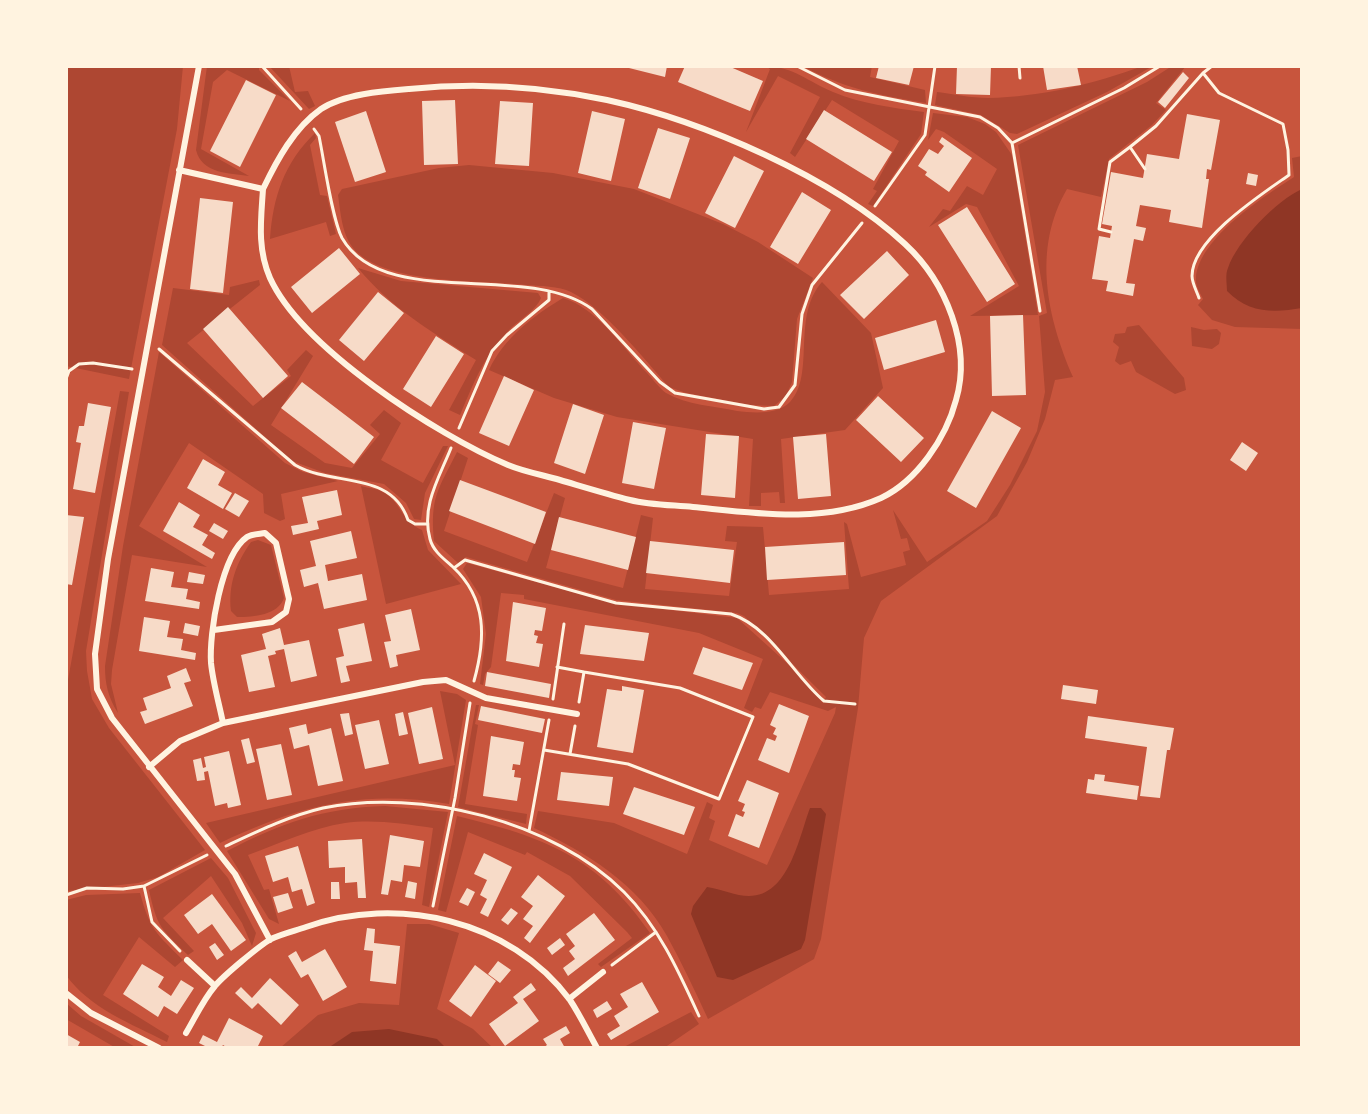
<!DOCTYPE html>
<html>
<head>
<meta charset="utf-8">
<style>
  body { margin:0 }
  #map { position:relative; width:1368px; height:1114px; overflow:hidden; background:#c8553d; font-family:"Asap Condensed",sans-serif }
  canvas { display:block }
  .frame { position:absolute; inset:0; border:68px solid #fff3e0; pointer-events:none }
</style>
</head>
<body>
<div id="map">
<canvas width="1368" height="1114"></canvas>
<div class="frame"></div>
</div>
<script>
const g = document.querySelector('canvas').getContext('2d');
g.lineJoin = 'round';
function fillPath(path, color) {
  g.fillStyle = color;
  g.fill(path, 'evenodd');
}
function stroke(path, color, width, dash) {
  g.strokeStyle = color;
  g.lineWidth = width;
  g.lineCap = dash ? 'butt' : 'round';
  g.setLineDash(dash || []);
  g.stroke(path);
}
const green = new Path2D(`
  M66 66H183L177 129 129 379 66 366Z
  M207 66H259V70L290 101 227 70 213 82 201 149 249 176C229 173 202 174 196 150Z
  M269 66H289L295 92 308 91 315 106 309 109Z
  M765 66C792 66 809 82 833 92 862 104 894 108 924 112L921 134 873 206 868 204 877 191 873 189 899 141 832 100 795 157 790 153 820 97 778 76 746 132 770 69Z
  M802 66H872L870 77 925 90 926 103C878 95 846 89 802 66Z
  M1143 66H1153L1107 92 1017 134 1010 133 981 115 935 105 937 92C953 94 971 98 988 98 1041 97 1093 84 1143 66Z
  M1172 66H1186L1156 103 1166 110 1152 125 1109 159 1101 197 1067 189C1032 249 1047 317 1073 377L1055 380 1045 419 1027 462 997 516 881 601 864 638 858 708 821 939 814 959 708 1019C695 991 682 963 667 936 638 884 586 852 534 828L538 811 614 823 687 854 707 802 713 805 709 818 715 821 709 840 767 865 835 713 836 707 828 711 770 692 761 709 755 707 752 712 744 708 763 659 699 633 524 599V595L501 593 491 667 485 674 483 685 480 684 486 634 481 597 463 569 467 563 613 603 737 618 789 665 823 703 826 697 744 616 737 613 616 600 466 557 458 563 434 541C430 497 438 490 457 452L468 458 444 531 527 562 554 493 565 498 546 568 623 588 641 515 653 518 645 589 729 596 737 542 725 541 727 526 763 527 769 595 849 589 844 522 847 524 861 577 906 565 903 552 910 550 907 538 901 539 893 510 927 562 987 521 1010 485 1037 431 1045 392 1039 316 1047 313 1018 145 1147 82Z
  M933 113 967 117 985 124 996 132 1012 155 1038 315 970 316 1019 286 977 207 966 204 929 227 943 209 950 211 967 186 983 195 997 169 944 132 936 129 928 140Z
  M315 133 316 138 310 145 320 195 327 196 336 234 330 236 326 222 270 239C273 197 284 163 315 133Z
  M1302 156V329L1235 327 1212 320 1198 305 1203 299C1200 293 1195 285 1196 278 1199 238 1263 197 1294 177L1292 158Z
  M469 165 553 173 634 189 723 224 758 242 813 278 797 319 792 382 786 396 774 406 750 405 686 393 669 387C644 359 604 308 571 292 559 286 540 286 526 285 480 280 394 284 359 254 342 240 341 215 338 195L342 189 439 168Z
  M358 268 401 281 538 293 541 298C537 309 521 319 512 327 483 357 476 378 460 415L449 410 476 360C433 333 390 307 358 268Z
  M259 280 260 285 187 343 253 406 291 376 287 370 306 350 313 356 271 425 325 463 352 468 380 434 370 425 384 410 401 423 381 460 423 483 443 446H448L425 493 421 520 414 519 406 503 384 484 325 473 292 461 162 345 173 288 229 295 230 287Z
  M822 282 871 333 883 388 845 430 781 439 785 503H780L779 492 761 493V506H749L753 439 617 417 554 398 489 370C504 338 533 316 563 298 597 308 623 348 647 373 653 379 659 388 666 393 687 405 714 406 737 411 753 413 778 415 790 402 816 374 791 317 822 282Z
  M1139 325 1184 378 1186 390 1175 394 1136 372 1131 361 1120 365 1115 361 1119 347 1113 342 1115 334 1125 333 1127 327Z
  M1191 327 1204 330 1217 329 1221 333 1219 344 1212 349 1192 346Z
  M159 352 285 463 303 472 338 481 281 494 285 519 280 521 264 513 263 494 189 443 139 526 207 567 132 555 112 670 111 684 118 713C108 697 105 684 105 666L123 546Z
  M120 391 129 392 86 651 87 671 92 699 109 728 205 850 158 877 138 883 66 891V691Z
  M361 486C369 488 379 489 385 493 402 504 401 521 422 530L428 550 461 584 386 604Z
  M258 540 271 545 284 598C278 615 254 617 237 617L231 611C228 585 236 563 251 542Z
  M440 691 457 694 466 700 449 804C360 789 299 806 220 843L206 823 455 765Z
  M476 705H479L475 724 478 725 465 804 527 814 526 824 458 807Z
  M385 806 448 812 429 907 422 905 433 828C404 824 374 819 345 823 312 828 280 843 248 855L264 890 269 889 279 924 269 919 227 851C282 823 322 808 385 806Z
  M457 816C544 837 597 856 650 933L601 967 598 964 632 938 627 932 570 876 527 852 525 855 468 832 446 912 438 910Z
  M211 858 228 878 256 933 252 946 242 923 211 876 163 918 194 951 188 955C161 929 157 927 149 890Z
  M140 893C150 930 156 933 183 960L175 967 139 937 103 995 169 1036 167 1042C132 1024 89 1008 66 975V900L86 895Z
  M407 924H429L459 933 437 1009 473 1029 493 1048H280L318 1015 359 1003 399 1005Z
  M66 1003 81 1016 137 1048H116L66 1019Z
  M691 1012 699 1024 664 1048H622Z`);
const water = new Path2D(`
  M1302 189V308C1273 313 1248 313 1227 291 1227 284 1225 274 1228 268 1237 241 1277 200 1302 189Z
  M810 808H821L826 814 805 940 801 949 733 980 717 977 691 914 693 906 707 887C721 889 736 896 749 896 789 896 799 837 810 808Z
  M389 1029 437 1039 446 1048H328L352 1032Z`);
const building = new Path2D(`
  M621 66H667L665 77Z
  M685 66H728L763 81 750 111 678 82Z
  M879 66H914L909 85 876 78Z
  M957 66H991L990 95 956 94Z
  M1043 66H1077L1081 85 1047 90Z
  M1183 72 1189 78 1165 108 1158 102Z
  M246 80 276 95 240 167 210 151Z
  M455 100 458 164 424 165 422 101Z
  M500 101 533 103 529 166 495 164Z
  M824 110 892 152 874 181 806 139Z
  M366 111 386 172 355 182 335 122Z
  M592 111 625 119 611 181 578 173Z
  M1187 114 1220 120 1211 170 1207 169 1206 179H1209L1202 228 1169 222 1171 210 1140 205 1136 226 1146 228 1143 241 1134 239 1126 283 1135 284 1133 296 1106 291 1108 281 1092 279 1099 236 1110 238 1112 226 1102 224 1111 172 1143 178 1147 154 1179 159Z
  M658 128 690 138 670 199 638 188Z
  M942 137 972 158 949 192 925 175 927 172 918 166 929 149 938 154 944 146 939 142Z
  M734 156 764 171 735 228 705 213Z
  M1248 173 1258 175 1256 186 1246 184Z
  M802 192 831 210 798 264 770 247Z
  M200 198 233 202 223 293 190 289Z
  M967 207 1015 284 987 302 938 225Z
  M339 248 360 274 312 313 291 287Z
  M887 251 909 275 864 319 840 295Z
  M378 292 404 313 364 361 339 340Z
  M228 307 288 376 263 398 203 329Z
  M1023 315 1026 395 992 396 990 316Z
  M936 320 945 352 884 370 875 338Z
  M436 336 464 354 431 407 403 389Z
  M504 376 534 390 509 446 479 433Z
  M302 382 374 437 354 464 281 408Z
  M878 396 924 438 901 462 856 420Z
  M88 403 111 407 95 493 73 489 81 443 76 442 79 426H84Z
  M573 404 604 415 585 474 554 463Z
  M992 411 1021 428 976 508 947 491Z
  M633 422 666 428 654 489 622 483Z
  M706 434 739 436 735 498 701 495Z
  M826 434 831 496 798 499 793 437Z
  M1242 442 1258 453 1246 471 1230 460Z
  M203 459 225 472 218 485 232 493 223 509 187 488Z
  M460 480 546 512 535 544 449 511Z
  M337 490 342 515 317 521 319 529 293 535 291 526 308 523 302 497Z
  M235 493 249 501 239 517 225 509Z
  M179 502 200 515 193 527 208 535 202 545 215 553 212 559 163 531Z
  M66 515 84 517 72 585 66 584Z
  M559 517 636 537 628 570 551 550Z
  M214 523 228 531 223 539 209 531Z
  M351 531 357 558 325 565 328 581 362 574 367 600 324 609 318 583 304 587 300 570 316 566 310 541Z
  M650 541 734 550 730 583 646 573Z
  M844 542 846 575 767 580 765 547Z
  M151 568 174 572 171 587 188 589 186 599 200 602 199 609 145 601Z
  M189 572 205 575 203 584 187 582Z
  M513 602 546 608 542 631 535 630 534 635 538 636 536 643 543 644 539 667 506 661Z
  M411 609 420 650 396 655 398 666 390 668 384 642 391 641 385 615Z
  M144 617 170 621 167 637 183 639 181 650 196 653 195 660 139 651Z
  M185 623 200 626 198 636 183 633Z
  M364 623 372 661 346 666 350 681 341 683 336 658 344 656 338 629Z
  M585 625 649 633 644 661 580 654Z
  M280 628 284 645 309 640 317 676 291 682 284 649 275 651 276 654 268 656 275 687 249 692 241 655 266 649 262 634Z
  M703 647 753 663 742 690 693 674Z
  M186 668 191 681 184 683 193 706 145 724 140 712 147 710 143 698 171 688 167 676Z
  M487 672 551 684 549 698 485 686Z
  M1063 685 1098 690 1096 704 1061 699Z
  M622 686 644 690 633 753 597 747 607 689 622 691Z
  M779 704 809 716 789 773 758 760 767 738 775 741 777 736 773 734 776 728 770 725Z
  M481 706 545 719 542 733 478 720Z
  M432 707 443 759 419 764 408 713Z
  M403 712 408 734 399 736 395 714Z
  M349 713 353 734 345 736 340 714Z
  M1088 716 1174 728 1170 750H1167L1160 798 1140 796 1147 747 1085 738Z
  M379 720 389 764 365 769 355 725Z
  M306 724 308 734 331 728 343 781 318 786 309 745 294 749 289 728Z
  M491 736 524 742 520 765 513 764 512 770H515L514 777 521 778 517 801 483 796Z
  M249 738 255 762 247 764 241 740Z
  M281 744 292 795 267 800 256 749Z
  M229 751 241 805 228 808 227 803 215 806 208 771 204 772 205 780 197 781 193 760 201 758 203 768 206 767 204 757Z
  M561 772 613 777 609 806 557 800Z
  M1095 774 1105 775 1104 781 1139 786 1137 800 1086 793 1088 779 1094 780Z
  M747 780 779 793 759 848 728 836 736 814 743 817 745 812 742 811 745 804 738 801Z
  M634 787 695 807 684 835 623 814Z
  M390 835 424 841 420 867 404 865 402 882 391 880 388 895 381 894Z
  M362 839 366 898H358L357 882 345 883V867L329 868 328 841Z
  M298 846 315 903 307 906 302 889 292 892 288 877 273 882 265 856Z
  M484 853 512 867 488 917 480 913 487 899 480 895 487 880 474 874Z
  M538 875 565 896 530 943 524 938 533 926 523 919 533 906 521 897Z
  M408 881 417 883 415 899 405 897Z
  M331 882H339L340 899H331Z
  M467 888 475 892 468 906 459 902Z
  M288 893 293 908 278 913 273 897Z
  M212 894 246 940 231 951 212 924 198 934 184 915Z
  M511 908 518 913 508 925 501 920Z
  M594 913 615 940 568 976 563 968 575 959 569 951 575 946 566 934Z
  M367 928 375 929 374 943 400 946 396 984 370 981 373 951 364 950Z
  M560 938 565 945 552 955 547 948Z
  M215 943 224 955 217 960 209 947Z
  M325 949 347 987 323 1001 308 974 301 978 288 956 296 951 302 962Z
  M498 961 511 970 500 983 488 974Z
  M142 964 164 977 158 987 171 996 181 980 194 988 177 1014 164 1006 158 1017 123 994Z
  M475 965 496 981 471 1017 449 1001Z
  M270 978 299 1005 281 1025 258 1003 252 1009 235 993 241 987 252 998Z
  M642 982 659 1012 611 1040 607 1034 620 1026 614 1016 628 1007 620 994Z
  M531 983 536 990 523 999 539 1021 505 1046 489 1024 518 1003 513 997Z
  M607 1001 612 1009 597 1018 593 1010Z
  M229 1018 263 1036 257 1048H228L223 1045 221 1048H209L199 1043 203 1035 217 1042Z
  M566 1026 570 1033 560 1039 565 1048H543L547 1045 543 1039Z
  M66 1034 80 1042 77 1048H66Z`);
const path = new Path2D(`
  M262 66 301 109
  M797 66 845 90 980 117 998 128 1012 143 1124 88 1160 66
  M1019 66 1020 78
  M1203 73 1212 66
  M314 129 319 136C324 160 332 219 342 238 384 311 527 261 592 309L660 382 675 393 764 409 779 407 795 385 802 314 812 285 862 223
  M1012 143 1040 311
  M1130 147 1156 126 1203 73 1219 93 1283 124 1288 150 1289 175C1262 194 1192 239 1192 276 1192 283 1197 292 1199 298
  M875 206 925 135 935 66
  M1111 232 1099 229 1110 162 1130 147 1145 169
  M159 349 295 465C333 487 391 470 408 520L415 524H428
  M66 379 69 371 79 364 93 363 132 369
  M459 428 492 351 507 335 549 300V292
  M451 448C439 478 421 506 430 539 433 551 444 559 453 567 487 599 486 638 474 681
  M454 568 465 560 616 603 731 614C771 627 793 675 824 701L855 704
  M557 667 584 672
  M553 699 564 624
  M544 750 628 764 719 799 753 717 680 688 584 672 579 702
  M570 754 575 726
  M529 831 549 720
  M226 846C258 831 289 816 323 808 421 788 553 821 624 892 659 927 679 972 699 1016
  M144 886 152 922 180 951
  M66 895 87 888 123 889 144 886 207 855
  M433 906 455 798 470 703
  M612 965 656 932`);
const minor = new Path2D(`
  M199 66 108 559 95 654 97 689 112 718 235 874 270 940
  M179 170 263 189C261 220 257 248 270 278 302 348 437 435 508 465 525 472 543 475 560 480 584 487 607 494 630 500 650 505 672 505 693 507 754 513 823 524 881 498 917 481 946 438 956 400 972 346 946 282 905 244 833 177 703 121 607 100 541 86 475 82 409 89 383 91 343 94 321 109 294 128 277 160 263 189
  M214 630 272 622 286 612 289 599 276 543 265 533C259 534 251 534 247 537 221 555 209 634 211 663 213 683 219 703 223 723
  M149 767 180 741 223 723 423 682 446 680 486 698 577 714
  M187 960 215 986
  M66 993 91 1013 159 1048
  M569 999 603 972
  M186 1033C195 1018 203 1000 215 986 223 976 259 946 271 939 281 934 294 931 306 927 397 895 510 919 570 1000 580 1015 588 1032 597 1048`);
fillPath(green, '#ae4732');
fillPath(water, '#8f3625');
fillPath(building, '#f7dbc8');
stroke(path, '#fff3e0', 3);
stroke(minor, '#fff3e0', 6);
</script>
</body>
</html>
